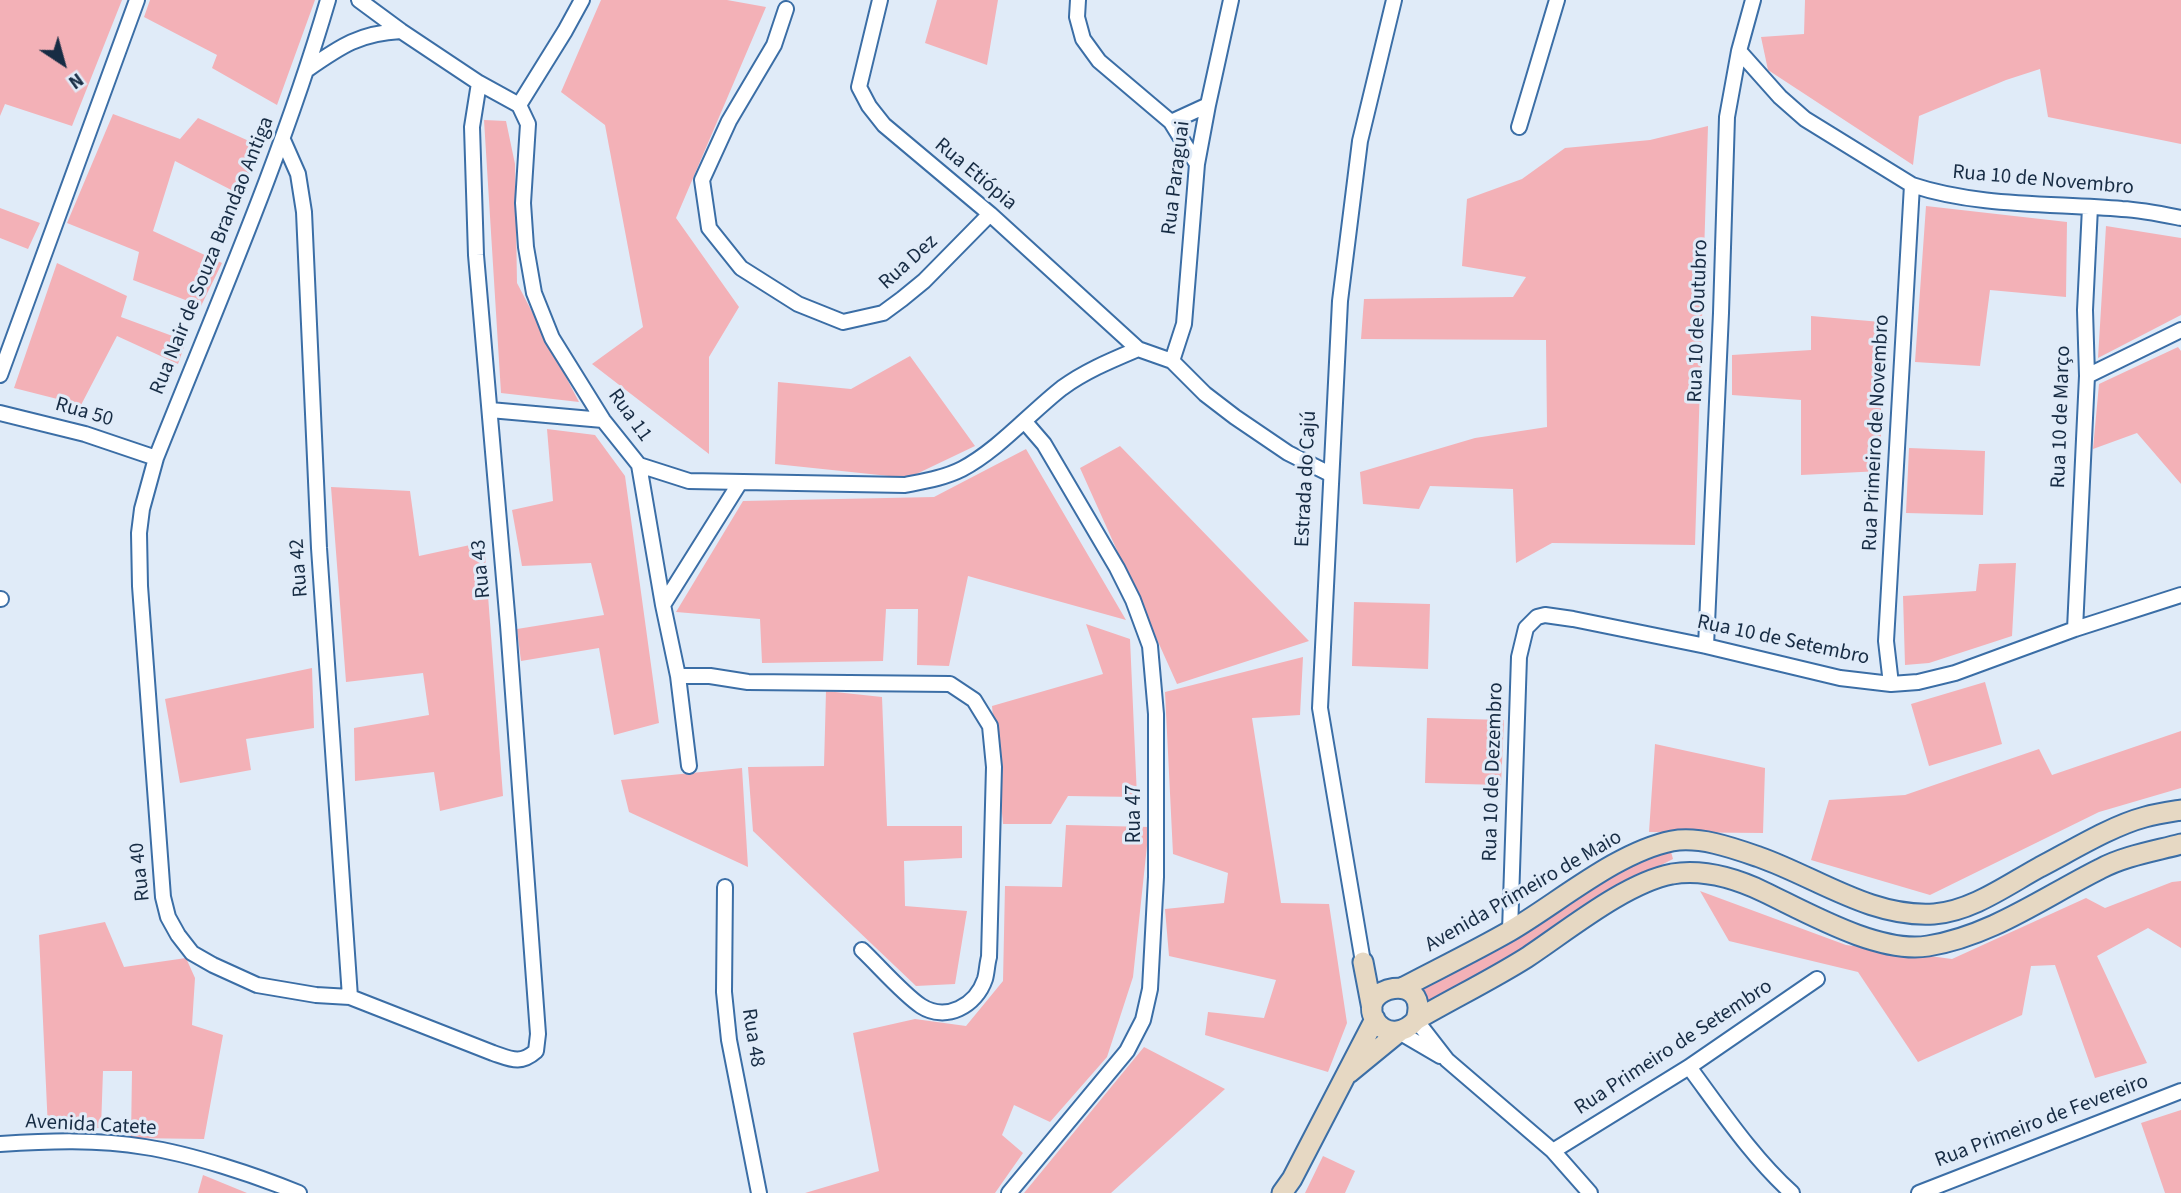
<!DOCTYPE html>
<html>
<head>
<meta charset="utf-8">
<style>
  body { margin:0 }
  #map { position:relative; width:2181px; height:1193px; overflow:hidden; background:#e0ebf8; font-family:"Source Sans 3",sans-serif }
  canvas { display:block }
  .north { position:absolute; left:28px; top:28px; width:70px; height:70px; -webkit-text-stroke:5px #e0ebf8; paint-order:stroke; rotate:144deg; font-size:19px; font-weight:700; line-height:28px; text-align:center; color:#172c44 }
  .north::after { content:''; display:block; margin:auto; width:24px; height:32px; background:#172c44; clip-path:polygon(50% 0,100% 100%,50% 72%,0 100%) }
</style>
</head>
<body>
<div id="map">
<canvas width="2181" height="1193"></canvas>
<div class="north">N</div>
</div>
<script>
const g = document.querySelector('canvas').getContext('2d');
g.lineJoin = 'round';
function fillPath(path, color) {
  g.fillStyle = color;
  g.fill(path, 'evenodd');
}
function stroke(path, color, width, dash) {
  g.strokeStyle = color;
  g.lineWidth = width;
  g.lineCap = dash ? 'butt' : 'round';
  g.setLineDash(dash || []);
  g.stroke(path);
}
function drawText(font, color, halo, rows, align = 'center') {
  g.font = font + ' "Source Sans 3",sans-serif';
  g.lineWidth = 6;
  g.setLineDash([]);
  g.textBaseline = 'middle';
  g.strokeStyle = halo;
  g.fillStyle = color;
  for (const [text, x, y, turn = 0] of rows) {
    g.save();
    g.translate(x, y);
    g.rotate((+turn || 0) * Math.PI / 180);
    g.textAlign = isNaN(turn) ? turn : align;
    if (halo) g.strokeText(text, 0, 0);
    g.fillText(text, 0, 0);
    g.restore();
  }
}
const green = new Path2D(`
  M0 0H122L72 126 5 104 0 116Z
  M150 0H315L277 105 212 68 217 55 144 17Z
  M601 0H727L766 7 676 218 739 307 709 357V454L592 364 643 327 605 125 561 92Z
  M937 0H998L987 65 925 43Z
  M1805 0H2181V144L2048 117 2040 69 2006 80 1919 116 1913 165 1768 70 1761 37 1804 34Z
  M113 114 180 139 198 118 260 146 241 195 175 161 153 231 222 263 201 306 133 280 139 252 67 223Z
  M484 120 506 121 515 164 517 283 579 402 501 393Z
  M1708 126 1695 545 1552 543 1516 563 1513 489 1430 486 1419 509 1363 504 1360 472 1475 438 1547 427 1546 340 1361 339 1364 299 1513 297 1526 277 1462 266 1467 199 1522 179 1565 148 1650 140Z
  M1926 206 2067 222 2066 297 1990 290 1980 366 1915 362Z
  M0 208 40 223 28 249 0 238Z
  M2106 226 2181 238V315L2098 358Z
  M57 263 127 296 121 317 186 341 178 364 117 336 81 405 14 388Z
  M1811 316 1881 322V471L1801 475V400L1732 395V355L1811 350Z
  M2178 347 2181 351V484L2137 433 2093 449 2099 384Z
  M910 356 975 446 908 478 775 464 778 382 851 389Z
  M547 429 595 435 625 476 659 723 614 735 599 648 521 661 517 629 604 615 591 563 522 566 512 510 553 501Z
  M1120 446 1309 641 1177 684 1080 468Z
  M1909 448 1985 451 1983 515 1906 513Z
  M1026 449 1126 620 968 576 949 666 917 665 918 609H886L883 661 762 663 760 619 676 612 743 501 934 497Z
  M331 487 410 491 419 556 484 542 503 796 440 811 434 772 355 781 354 728 429 715 423 673 346 682Z
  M2016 563 2012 636 1929 663 1905 665 1903 596 1976 591 1979 564Z
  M1354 602 1430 604 1428 669 1352 666Z
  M1086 624 1130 639 1137 797 1068 796 1051 824H1003L992 706 1103 674Z
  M1303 657 1300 715 1252 718 1281 903 1329 904 1347 1023 1328 1072 1205 1035 1208 1012 1264 1018 1276 980 1169 956 1165 909 1224 903 1228 873 1173 854 1165 692Z
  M312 668 314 728 246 739 251 770 180 783 165 699Z
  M1985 682 2002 744 1929 766 1911 704Z
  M826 691 882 697 887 826H962V858L904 861 905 906 967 911 955 984 916 986 753 831 748 767 824 766Z
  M1427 718 1504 720 1501 785 1425 783Z
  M2181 731V788L2099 812 1930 895 1811 860 1829 800 1905 795 2039 749 2052 775Z
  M1655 744 1765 768 1763 833 1649 832Z
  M742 768 748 867 629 812 621 780Z
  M1066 825 1149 827 1133 977 1107 1057 1050 1122 1014 1105 1002 1135 1023 1153 995 1193H805L879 1171 853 1033 915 1019 966 1026 1003 981 1005 886 1062 887Z
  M1670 848 1673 859 1608 892 1431 1006 1422 987 1624 864Z
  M2181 881V948L2148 928 2097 956 2147 1063 2095 1078 2055 965 2031 966 2022 1015 1918 1062 1858 972 1729 941 1700 891 1846 945 1952 959 2086 898 2105 908 2172 882Z
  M105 922 124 967 186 958 195 978 192 1025 223 1035 204 1139 131 1138 132 1071H103L101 1128 48 1129 39 935Z
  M1144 1047 1225 1089 1111 1193H1024Z
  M2181 1110V1193H2165L2141 1123Z
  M1323 1156 1355 1171 1345 1193H1305Z
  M203 1175 247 1193H198Z`);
const street = new Path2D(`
  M328 0C282 157 216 307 156 458L142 509 139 533 140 586 163 897 168 917 178 935 192 953 213 965 257 985 316 995 350 997 493 1053C511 1059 520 1065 536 1051L538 1034 508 625 476 255 472 127 479 83
  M359 0 401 31 479 83 519 105 528 124 523 203 526 247 534 293 552 338 603 420 639 465 689 481 905 485C925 481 944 478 962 469 998 450 1030 413 1062 388 1085 371 1112 360 1138 349L1172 361 1205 394 1235 417 1288 453 1330 474
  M880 0 859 87 869 106 884 125 990 214 1138 349
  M1078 0 1077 17 1083 39 1099 61 1171 122 1197 164
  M786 9 774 45 729 121 702 180 709 228 741 268 798 304 843 322 883 313 902 299 924 281 990 214
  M1739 51 1780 97 1805 119 1912 185C1978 207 2052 203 2122 209 2142 210 2161 214 2181 218
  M308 69C341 46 360 33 401 31
  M519 105 565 31 582 0
  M1171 122 1208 105
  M1519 127 1557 0
  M283 140 298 174 304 212 319 548 350 997
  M1172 361 1184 324 1197 164 1208 105 1231 0
  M0 375 137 0
  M2087 376 2181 330
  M490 410 603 420
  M0 413 85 434 156 458
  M639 465 663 605 678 676H710L748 682 950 684 974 700 990 726 994 767 989 957C987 964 987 972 985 979 976 1006 946 1022 921 1006 903 994 878 965 862 950
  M0 599H1
  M663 605 739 484
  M2075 629 2087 376 2085 310 2090 207
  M1706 646 1721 313 1727 117 1739 51 1753 0
  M678 676 689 766
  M1891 684 1886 641 1912 185
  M725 887 724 992 729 1040 759 1193
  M1510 931 1519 657 1526 628 1537 617 1545 615 1573 619 1706 646 1840 678 1891 684 1918 682 1955 673 2075 629 2181 595
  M1363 962 1320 708 1340 301 1360 141 1394 0
  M1416 1020 1447 1060 1553 1151 1590 1193
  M1399 1032 1440 1056
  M1689 1067C1721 1110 1752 1157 1792 1193
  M0 1144C47 1141 98 1139 145 1147 191 1154 255 1175 299 1193
  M1553 1151 1689 1067 1817 979
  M1009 1193 1127 1051 1143 1020 1150 989 1156 877V714L1150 646 1133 600 1117 568 1044 444 1025 422
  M1919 1193 2181 1091`);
const secondary = new Path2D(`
  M1363 962 1372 1009
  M1402 988C1438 969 1475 951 1510 931 1558 903 1617 852 1672 841 1700 836 1733 848 1759 857 1816 877 1871 918 1934 914 1972 911 2007 885 2040 867 2071 851 2111 826 2145 817 2156 814 2169 812 2181 810
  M1416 1020C1431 970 1355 986 1375 1020 1386 1037 1405 1033 1416 1020 1452 999 1491 980 1526 958 1567 931 1625 883 1672 874 1703 869 1737 879 1764 892 1808 913 1879 954 1928 946 1991 936 2044 897 2100 869 2124 856 2155 851 2181 844
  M1349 1073 1399 1032
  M1282 1193 1292 1179 1375 1019`);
const streetNames = [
  ["Rua Etiópia",975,175,40],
  ["Rua Paraguai",1177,178,-83],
  ["Rua 10 de Novembro",2043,181,5],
  ["Rua Nair de Souza Brandao Antiga",213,256,-68],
  ["Rua Dez",909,263,-42],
  ["Rua 10 de Outubro",1699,321,-88],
  ["Rua 50",84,413,16],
  ["Rua 11",629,416,54],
  ["Rua 10 de Março",2062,417,-88],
  ["Rua Primeiro de Novembro",1877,433,-87],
  ["Estrada do Cajú",1307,479,-87],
  ["Rua 42",300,568,-94],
  ["Rua 43",482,569,-95],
  ["Rua 10 de Setembro",1783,641,12],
  ["Rua 10 de Dezembro",1494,772,-88],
  ["Rua 47",1135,814,-90],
  ["Rua 40",141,872,-96],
  ["Avenida Primeiro de Maio",1524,892,-30],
  ["Rua 48",752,1038,81],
  ["Rua Primeiro de Setembro",1674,1048,-33],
  ["Rua Primeiro de Fevereiro",2042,1122,-21],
  ["Avenida Catete",91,1126,3]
];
fillPath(green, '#f3b1b7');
stroke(street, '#3b6ea6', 18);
stroke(secondary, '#3b6ea6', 23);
stroke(street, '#fff', 14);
stroke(secondary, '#e6d8c3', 19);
drawText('21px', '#172c44', '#e0ebf8', streetNames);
</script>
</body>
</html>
